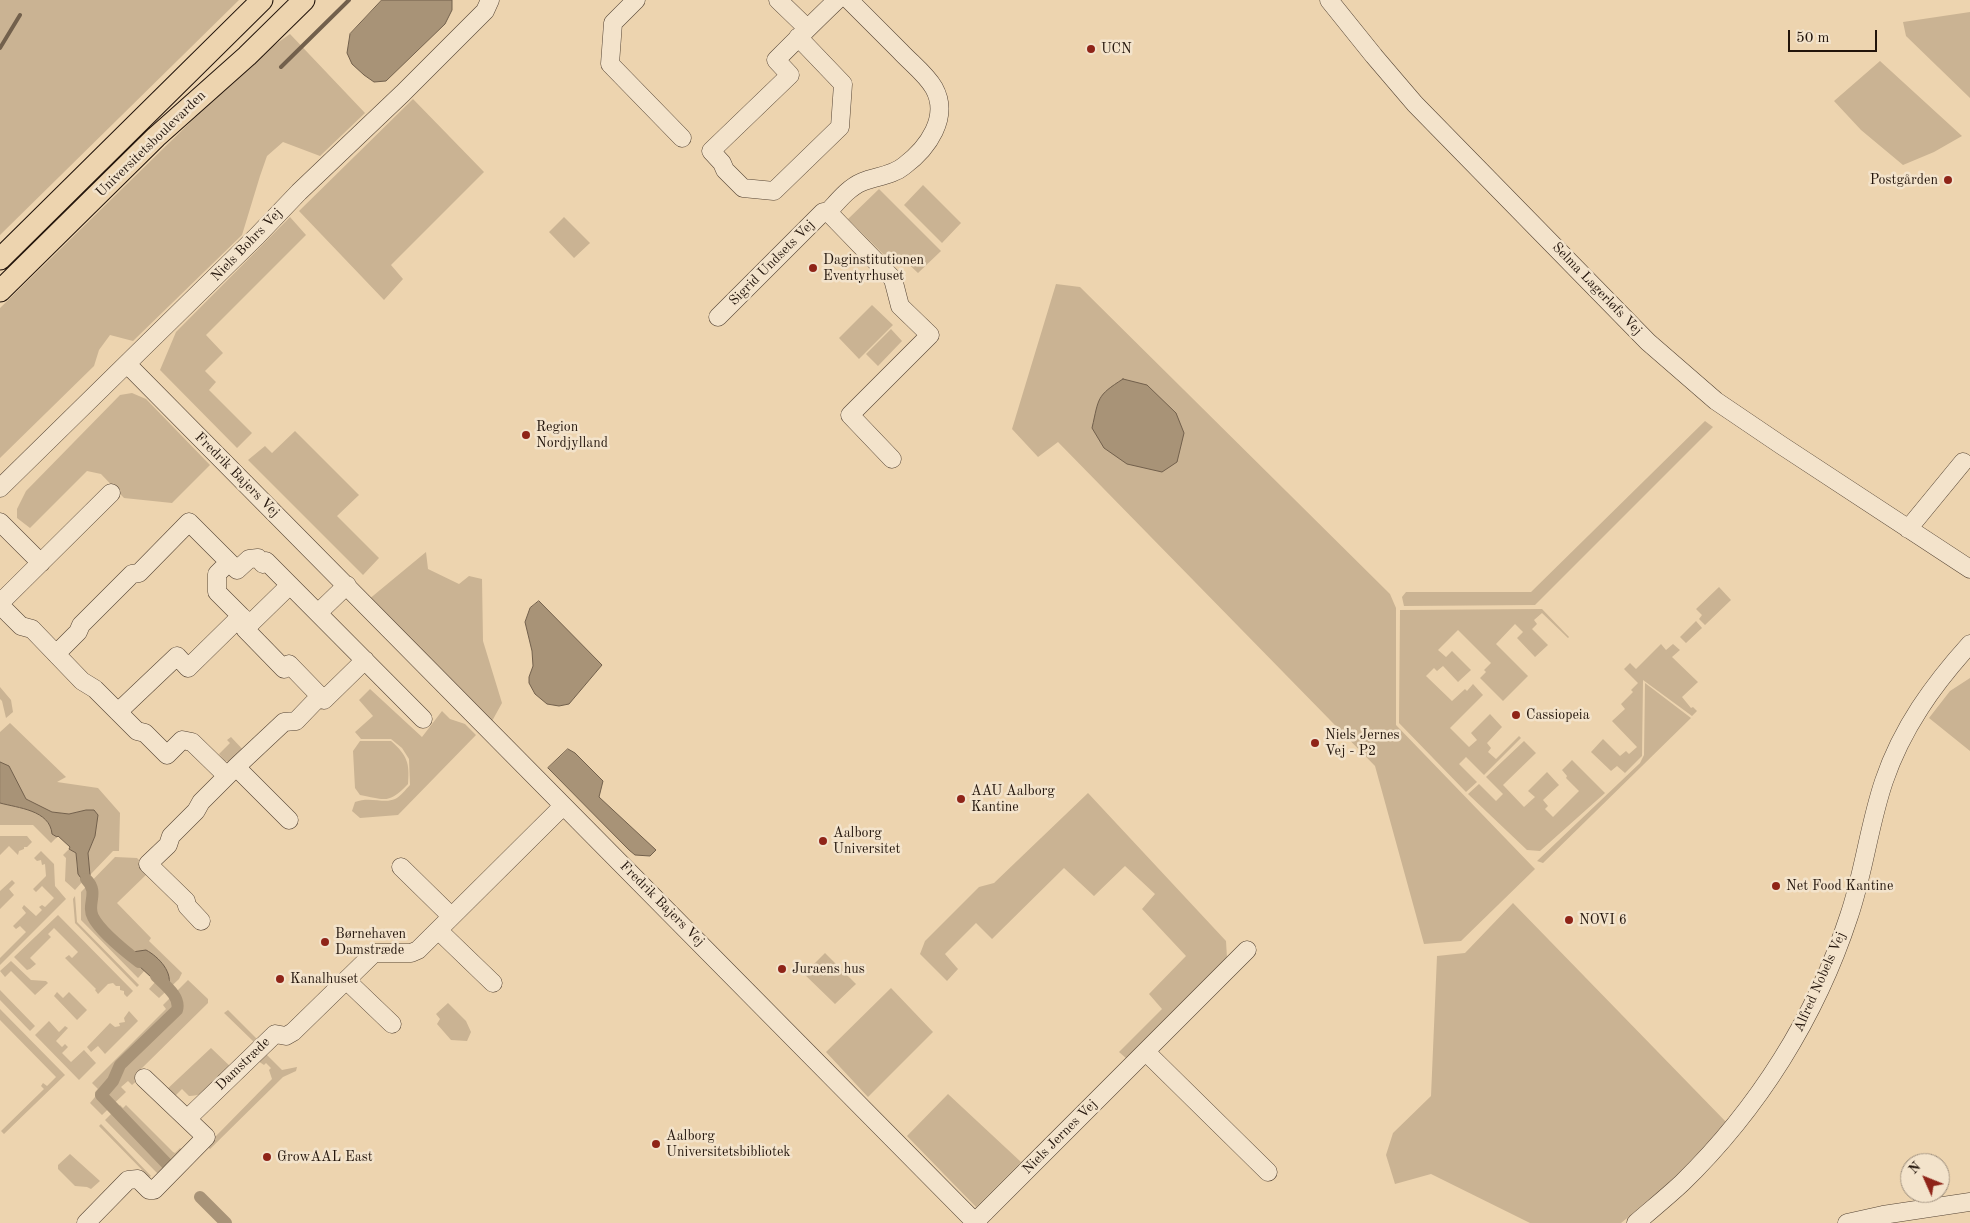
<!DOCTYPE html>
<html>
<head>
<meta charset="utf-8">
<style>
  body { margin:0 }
  #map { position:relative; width:1970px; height:1223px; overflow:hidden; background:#edd4af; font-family:"Old Standard TT",serif }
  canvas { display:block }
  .north { position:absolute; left:1900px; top:1153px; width:50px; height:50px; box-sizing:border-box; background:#f3e3cb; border:1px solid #9f907e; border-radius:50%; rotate:314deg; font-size:14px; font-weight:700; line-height:20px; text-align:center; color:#22140b }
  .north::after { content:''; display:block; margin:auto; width:18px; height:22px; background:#8f2418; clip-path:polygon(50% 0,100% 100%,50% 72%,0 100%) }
  .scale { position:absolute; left:1788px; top:30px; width:89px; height:22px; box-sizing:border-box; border:2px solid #22140b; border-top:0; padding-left:6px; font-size:15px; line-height:18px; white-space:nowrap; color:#22140b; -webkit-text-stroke:4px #f3e3cb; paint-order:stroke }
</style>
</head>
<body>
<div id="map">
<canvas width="1970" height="1223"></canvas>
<div class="north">N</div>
<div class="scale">50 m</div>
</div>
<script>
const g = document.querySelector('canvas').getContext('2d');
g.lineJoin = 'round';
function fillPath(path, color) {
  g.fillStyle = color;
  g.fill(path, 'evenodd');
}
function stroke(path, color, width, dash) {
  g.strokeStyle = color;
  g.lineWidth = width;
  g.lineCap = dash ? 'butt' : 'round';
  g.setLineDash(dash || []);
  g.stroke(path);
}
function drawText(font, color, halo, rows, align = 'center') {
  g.font = font + ' "Old Standard TT",serif';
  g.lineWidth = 5;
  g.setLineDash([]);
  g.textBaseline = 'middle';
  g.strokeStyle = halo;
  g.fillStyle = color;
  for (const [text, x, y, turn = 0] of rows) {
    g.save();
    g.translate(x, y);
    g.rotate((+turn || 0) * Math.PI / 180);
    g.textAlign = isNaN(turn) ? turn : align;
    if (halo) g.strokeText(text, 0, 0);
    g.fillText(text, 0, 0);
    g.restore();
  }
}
const green = new Path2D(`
  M0 0H239L0 235Z
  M1970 12V98L1906 36 1903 22Z
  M290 34 365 113 320 156 283 142 267 156 260 176 242 235 133 341 110 335 99 350 94 366 0 458V308L256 58Z
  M1880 61 1962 136 1934 152 1903 165 1861 130 1834 101Z
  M413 99 484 172 391 265 403 279 384 300 299 211Z
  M923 185 961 223 942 243 904 205Z
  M879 189 941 251 918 273 902 258 894 265 848 219Z
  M290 217 306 235 206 335 223 353 205 371 216 382 209 390 252 433 237 448 160 370 176 332Z
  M564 217 590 243 574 258 549 232Z
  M1056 284 1080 287 1390 594 1396 608V725L1535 869 1461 941 1424 944 1375 766 1058 442 1038 457 1012 429Z
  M872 305 893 325 859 359 839 338Z
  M891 329 902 341 878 366 866 354Z
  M132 393 146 399 210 465 172 503 124 498 101 474 87 471 30 528 17 518V509L26 491 120 395Z
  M1705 421 1713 427 1535 605 1404 606 1402 597 1406 592H1531Z
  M295 431 359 495 337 516 379 558 363 575 248 460 265 446 272 453Z
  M426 552 428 569 459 584 469 576 482 579 483 641 502 703 491 723 368 600Z
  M1719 587 1731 600 1705 625 1699 619 1702 615 1696 609Z
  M1542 609 1569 637 1568 638 1542 613 1534 620 1537 624 1532 629 1548 645 1535 657 1517 638 1523 632 1515 624 1496 644 1528 676 1503 701 1480 678 1486 672 1484 670 1491 663 1458 630 1438 650 1446 657 1452 651 1471 670 1458 682 1443 666 1437 671 1434 668 1426 676 1452 701 1465 689 1467 691 1473 684 1483 695 1450 728 1469 747 1477 740 1471 733 1490 714 1502 727 1487 743 1491 748 1488 752 1496 759 1519 736 1521 738 1484 775 1466 757 1459 764 1477 782 1466 792 1399 723 1400 610Z
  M1696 621 1702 628 1686 643 1680 637Z
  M1661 644 1666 650 1673 644 1680 650 1672 657 1698 682 1682 697 1691 708 1693 707 1697 711 1692 716 1643 680 1642 756 1625 773 1617 766 1611 771 1591 752 1603 739 1620 756 1626 751 1629 754 1637 747 1612 721 1625 709 1621 704 1633 692 1631 690 1638 683 1624 669 1630 663 1636 669Z
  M1970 678V751L1929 718 1950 691Z
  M1645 683 1691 718 1543 863 1537 861 1640 763 1644 755Z
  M0 687 11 700 13 712 6 718 2 701 0 699Z
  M370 689 422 737 442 711 450 719 465 724 476 735 398 815 360 818 352 811 355 802C370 796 384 804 395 799 400 797 406 789 410 785L409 759 402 748 391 739H361L355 732 373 716 359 700Z
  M10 723 66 777 57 782 98 788 120 813 119 851H113L90 875 88 853 95 836 86 810 69 814 52 812 26 799 0 762V732Z
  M231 737 247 754 230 762 225 761 219 754 230 743 227 740Z
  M360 741H391C407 755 410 763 408 784 389 804 386 800 360 795L355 788 353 751Z
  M1524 741 1536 753 1503 785 1524 807 1535 797 1528 791 1547 772 1559 785 1543 800 1548 806 1545 809 1553 817 1579 791 1566 778 1567 776 1562 770 1572 760 1605 793 1540 851 1527 850 1468 794 1479 784 1496 801 1503 794 1486 777Z
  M1088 793 1226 941 1227 958 1127 1059 1119 1052 1162 1009 1149 994 1186 956 1142 909 1155 894 1125 866 1094 896 1064 868 992 939 976 923 945 954 958 969 947 981 920 954 925 941 979 887 994 883Z
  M0 803C18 808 50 810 52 834L57 837 51 843 33 825H0Z
  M0 836H27L32 842 27 847H24V849L19 851 18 855 9 846 0 855Z
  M69 849 76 853 77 867 83 881 75 890 65 881 66 858 63 855Z
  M41 851 54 864 55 886 66 899 0 965V958L26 932 20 926 16 929 13 926 26 913 22 908 24 905 36 916 42 910 39 907 42 905 45 907 54 898 42 886 36 892 33 889 46 876 45 864 42 865 41 860 37 861 34 858Z
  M115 857 137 858 150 871 117 903 151 938 149 941 182 973 179 979 159 998 149 989 156 981 164 989 168 988 126 954 145 970 138 978 81 920V892Z
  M12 880 15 883 9 889 14 895 0 909V891Z
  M75 896 77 922 139 985 137 987 75 923 73 899Z
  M1513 903 1728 1124 1657 1194 1621 1223H1530L1431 1174 1395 1184 1386 1155 1393 1133 1431 1096 1437 956 1465 953Z
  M58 915 133 991 127 997 124 994V991L120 990V986H116L113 983 108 984 98 994 95 990 96 989 65 958 69 955 72 958 78 952 54 928 48 934 51 937 30 958 36 964 30 969 27 970 14 957Z
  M825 953 856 984 835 1004 804 974Z
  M11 961 31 980 46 981 48 983 35 995 11 971 5 977 0 971Z
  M188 980 208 999V1003L140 1070V1078L132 1085 128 1081 121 1087 126 1092 102 1115 90 1103 95 1097V1092L98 1089 92 1083 166 1009 163 1005Z
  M891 988 933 1032 868 1097 826 1052Z
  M0 990 35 1026 30 1031 0 1000Z
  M57 992 63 998 69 992 87 1010 77 1020 54 996Z
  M448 1003 466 1021 471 1032 467 1041 451 1040 437 1024 440 1019 436 1014Z
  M0 1009 65 1075 4 1134 1 1131 44 1089 41 1086 43 1083 47 1086 56 1077 0 1020Z
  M228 1010 258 1040 255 1043 224 1013Z
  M129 1011 138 1021 105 1054 98 1046 91 1052 87 1047 110 1023 115 1027 120 1026 119 1023 125 1022 124 1018Z
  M49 1021 59 1032 65 1026 68 1028 56 1041 62 1047 65 1044 68 1047 62 1053 71 1062 84 1050 96 1063 79 1080 35 1035Z
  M211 1048 233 1069C220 1082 209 1096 189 1096L182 1089 174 1097 164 1092Z
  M262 1050 282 1070 297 1067 296 1071 283 1077 210 1149 208 1147 213 1135 216 1136 272 1079 269 1070 271 1068 266 1063 264 1065 258 1061Z
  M948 1094 1021 1162 976 1207 907 1136Z
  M120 1105 123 1108 126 1105 173 1152 175 1153 180 1148 184 1152 158 1174 105 1120Z
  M101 1124 151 1176 149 1177 99 1126Z
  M70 1154 100 1181 91 1189 87 1187 75 1186 58 1169V1165Z`);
const water = new Path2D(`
  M382 0H452V10L445 24 386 81 374 82 364 75 352 64 347 53 350 34Z
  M1123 379 1147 385 1176 413 1184 433 1177 462 1162 472 1127 464 1104 448 1092 428C1099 398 1096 396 1123 379Z
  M539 601 602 665 569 704 559 706 547 704 535 694 529 683V677L533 666 532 651 525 622 530 608Z
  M568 749 575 753 603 781 599 797 656 850 650 856 635 855 629 850 548 768Z
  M0 762 9 766 26 799 52 812 69 814 86 810H94L98 815 95 836 88 853 90 875 83 881 78 874 76 853 69 849 70 847 58 836 57 837 52 834C50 810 18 808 0 803Z
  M129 950 132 952 146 950C159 957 174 973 168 988L164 989 126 954Z`);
const stream = new Path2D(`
  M0 48 20 15
  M281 67 349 0`);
const canal = new Path2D(`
  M86 879C100 893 86 904 93 917 100 931 126 952 139 962
  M156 976C165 985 181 997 177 1010L120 1065 113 1081 101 1095 167 1164
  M200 1197 226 1223`);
const minor = new Path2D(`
  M636 0 613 23 610 64 682 138
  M778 0 807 28
  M849 0C866 17 883 34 900 51 911 63 926 74 934 88 950 117 928 148 904 166 892 176 876 176 862 182 848 188 838 201 828 212L893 279 900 306 930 335 850 415 892 459
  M1329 0 1374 56 1415 104 1648 342 1716 401 1781 445 1970 569
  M798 37 843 84 840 127 774 191 743 188 725 170 722 163 711 151 790 75 776 60C796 40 816 20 837 0
  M718 317 823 212H828
  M127 364 976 1223
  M0 488 257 236 299 192 403 93 485 11 490 0
  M0 522 41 563
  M1908 529 1963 462
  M0 603 111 493
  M0 605 21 626 32 629 82 681 95 689 137 731 145 733 167 755 182 740 192 742 227 776
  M318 613 347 585
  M241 616 250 624 245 629 284 669 289 664 320 696
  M250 624 290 585
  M56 654 78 632 81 625 132 574 139 573 189 522 237 570 249 559 258 558 263 564 266 561 423 719
  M118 712 177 656 188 668 241 616 217 592V574L229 562
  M236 767 284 722 296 721 320 696 324 700 365 660
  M401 867 451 916
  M201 921 187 906 186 901 148 864 168 845 171 836 196 811 201 802 236 767 289 820
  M438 930 493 983
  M346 980 392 1024
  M1146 1052 1268 1172
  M187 1119 275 1034 286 1036 293 1032 374 953H411L418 950 563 806
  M975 1222 1247 950
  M86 1223 128 1180 138 1179 149 1190H154L206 1137 144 1078
  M1636 1223C1651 1210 1667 1197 1682 1183 1758 1109 1816 1017 1849 916 1864 872 1869 825 1884 781 1902 728 1933 685 1970 644
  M1847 1223 1883 1215 1970 1202`);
const major = new Path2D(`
  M0 259 262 0
  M0 291 156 137 247 56 304 0`);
const markers = [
  [1091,49,5,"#8f2418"],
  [1948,180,5,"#8f2418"],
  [813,268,5,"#8f2418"],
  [526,435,5,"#8f2418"],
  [1516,715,5,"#8f2418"],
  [1315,743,5,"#8f2418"],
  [961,799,5,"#8f2418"],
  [823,841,5,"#8f2418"],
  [1776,886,5,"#8f2418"],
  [1569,920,5,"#8f2418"],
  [325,942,5,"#8f2418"],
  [782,969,5,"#8f2418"],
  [280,979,5,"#8f2418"],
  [656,1144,5,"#8f2418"],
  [267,1157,5,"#8f2418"]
];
const poiNames = [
  ["UCN",1101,49],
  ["Postgården",1938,180,"right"],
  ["Daginstitutionen",823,260],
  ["Eventyrhuset",823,276],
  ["Region",536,427],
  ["Nordjylland",536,443],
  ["Cassiopeia",1526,715],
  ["Niels Jernes",1325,735],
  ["Vej - P2",1325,751],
  ["AAU Aalborg",971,791],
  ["Kantine",971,807],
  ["Aalborg",833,833],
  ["Universitet",833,849],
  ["Net Food Kantine",1786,886],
  ["NOVI 6",1579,920],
  ["Børnehaven",335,934],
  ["Damstræde",335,950],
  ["Juraens hus",792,969],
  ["Kanalhuset",290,979],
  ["Aalborg",666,1136],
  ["Universitetsbibliotek",666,1152],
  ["GrowAAL East",277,1157]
];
const streetNames = [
  ["Universitetsboulevarden",151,144,-44],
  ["Niels Bohrs Vej",247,245,-46],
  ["Sigrid Undsets Vej",772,263,-45],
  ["Selma Lagerløfs Vej",1597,289,46],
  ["Fredrik Bajers Vej",237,475,45],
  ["Fredrik Bajers Vej",662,904,45],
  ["Alfred Nobels Vej",1820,982,-66],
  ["Damstræde",243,1064,-44],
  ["Niels Jernes Vej",1060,1137,-45]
];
fillPath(green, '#cab393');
fillPath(water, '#a89377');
stroke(water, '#72604c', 1);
stroke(stream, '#72604c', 4);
stroke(canal, '#a89377', 12);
stroke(minor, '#554434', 19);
stroke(major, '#22140b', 23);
stroke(minor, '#f3e3cb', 18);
stroke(major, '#edd4af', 21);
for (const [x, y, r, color] of markers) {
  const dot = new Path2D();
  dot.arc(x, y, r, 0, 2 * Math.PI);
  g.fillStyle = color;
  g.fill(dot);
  stroke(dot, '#f3e3cb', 2);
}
drawText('14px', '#22140b', '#f3e3cb', poiNames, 'left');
drawText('14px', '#22140b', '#f3e3cb', streetNames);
</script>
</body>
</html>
